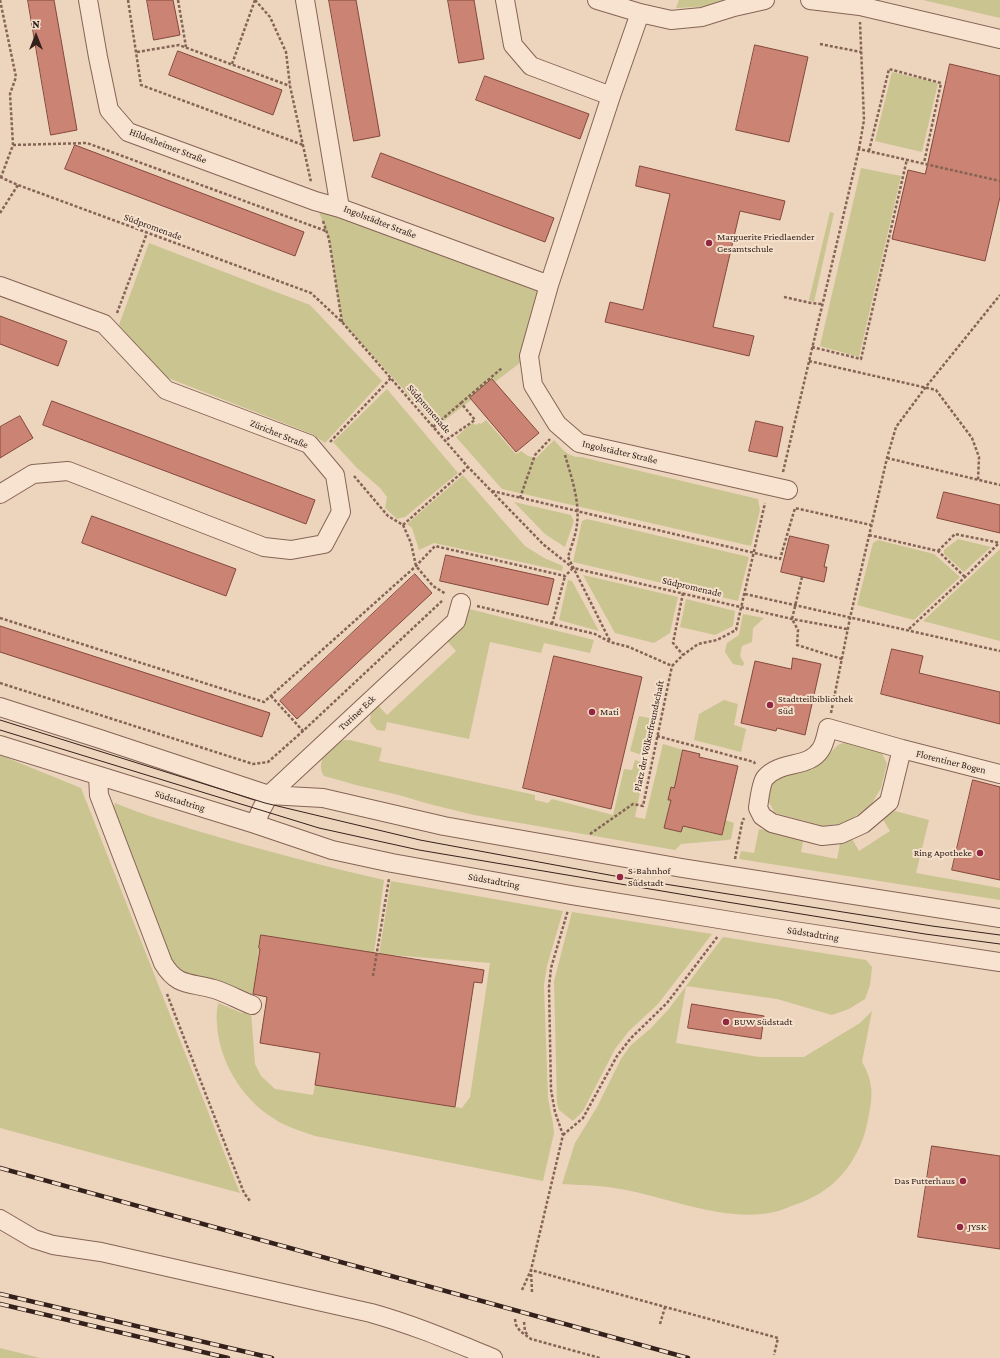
<!DOCTYPE html>
<html>
<head>
<meta charset="utf-8">
<style>
  body { margin:0 }
  #map { position:relative; width:1000px; height:1358px; overflow:hidden; background:#edd4bd; font-family:"Crimson Pro",serif }
  canvas { display:block }
  .north { position:absolute; left:16px; top:16px; width:40px; height:40px; -webkit-text-stroke:3px #f5e0cc; paint-order:stroke; rotate:0deg; font-size:11px; font-weight:700; line-height:16px; text-align:center; color:#34211b }
  .north::after { content:''; display:block; margin:auto; width:14px; height:18px; background:#34211b; clip-path:polygon(50% 0,100% 100%,50% 72%,0 100%) }
</style>
</head>
<body>
<div id="map">
<canvas width="1000" height="1358"></canvas>
<div class="north">N</div>
</div>
<script>
const g = document.querySelector('canvas').getContext('2d');
g.lineJoin = 'round';
function fillPath(path, color) {
  g.fillStyle = color;
  g.fill(path, 'evenodd');
}
function stroke(path, color, width, dash) {
  g.strokeStyle = color;
  g.lineWidth = width;
  g.lineCap = dash ? 'butt' : 'round';
  g.setLineDash(dash || []);
  g.stroke(path);
}
function drawText(font, color, halo, rows, align = 'center') {
  g.font = font + ' "Crimson Pro",serif';
  g.lineWidth = 4;
  g.setLineDash([]);
  g.textBaseline = 'middle';
  g.strokeStyle = halo;
  g.fillStyle = color;
  for (const [text, x, y, turn = 0] of rows) {
    g.save();
    g.translate(x, y);
    g.rotate((+turn || 0) * Math.PI / 180);
    g.textAlign = isNaN(turn) ? turn : align;
    if (halo) g.strokeText(text, 0, 0);
    g.fillText(text, 0, 0);
    g.restore();
  }
}
const green = new Path2D(`
  M679 0H734L713 6 676 8Z
  M923 0H1000V18Z
  M892 72 938 83 922 152 875 141Z
  M861 168 901 176 859 357 820 346Z
  M315 201 549 285 529 356 437 426 342 322 329 239Z
  M830 212 834 213 814 302 809 300Z
  M149 243 310 305 382 381 325 443 312 434 163 376 119 325Z
  M387 389 458 473 405 517 397 519 385 508 387 497 380 488 356 467 333 442Z
  M486 420 516 454 521 451 528 456 536 458 554 440C562 449 569 458 581 457L758 499 760 510 751 546 502 489 456 437 472 423 476 425 479 423 481 424Z
  M463 475 525 546 544 558 563 566 562 571 434 543 419 550 412 528 407 524Z
  M514 502 571 515 574 521 565 547 545 534Z
  M587 519 749 557 738 601 573 562 582 521Z
  M958 539 991 547 964 572 944 554V550Z
  M878 540 934 554 960 577 914 620 857 605 873 543Z
  M1000 549V641L923 621Z
  M583 575 678 597 670 633 654 643 615 633Z
  M568 580 572 581 599 631 559 620Z
  M686 599 735 611 733 626 715 635 680 627Z
  M469 609 594 640 590 653 544 643 541 653 490 642 469 739 387 722 385 731 377 730 370 722 371 712 378 705 387 715 456 651 447 641 463 626Z
  M743 614 764 618 753 628 752 642 742 646 740 656 744 663 743 666 733 664 725 652 727 643 739 635Z
  M724 700 738 704 734 725 746 729 741 752 694 740 699 714Z
  M639 716 649 718 654 729 647 757 630 751Z
  M344 740H350L382 748 379 761 535 795V800L548 803 552 799 613 815 624 769 632 770 635 760 646 764 635 817 645 819 663 744 683 750 674 788 668 800H671L664 828 681 832 690 796 701 799 694 829 721 835 725 820 734 823 731 839 728 840 681 844 675 850 474 815 429 804 399 795 356 785 324 776C314 761 331 744 344 740Z
  M849 740 881 751 887 764 881 788 871 805 846 823 824 826 775 813 765 795 771 778 789 770H812L838 745Z
  M0 755 81 788 240 1193 0 1128Z
  M115 803C143 815 172 823 201 832 262 850 323 866 384 880L374 953 261 935 252 1000 201 981 173 969 113 811Z
  M895 811 929 820 916 873 1000 888V900L739 859 741 851 754 853 759 829 804 837 801 852 837 859 840 844 851 837 859 851 890 831 882 818Z
  M391 881 563 911 547 966 544 985 548 1098 553 1123 554 1133 543 1181 315 1136C301 1131 286 1127 273 1118 242 1099 219 1061 217 1024 216 1017 217 1010 218 1003L242 1013 251 1011 255 1064 261 1076 275 1089 313 1095 315 1085 462 1108 470 1097 490 963 379 954Z
  M572 912 712 934 658 1004 629 1031 615 1049 583 1111 573 1121 559 1110 557 1103 554 981Z
  M723 937 866 960 872 967 870 985 865 999 849 1009 832 1015 777 999 686 986 676 1043 759 1057H804L860 1023 872 1011 862 1062C874 1083 873 1096 868 1120 866 1129 864 1137 860 1146 847 1174 830 1191 800 1203 793 1205 785 1209 778 1211 727 1225 664 1195 614 1188 597 1185 579 1185 562 1184L575 1143 597 1107 621 1059 630 1046 650 1029 668 1010Z
  M0 1348 40 1358H0Z`);
const building = new Path2D(`
  M28 0H54L77 130 51 135Z
  M147 0H173L180 35 154 40Z
  M329 0H356L380 136 354 141Z
  M448 0H474L484 59 459 63Z
  M755 45 808 57 789 142 736 130Z
  M178 51 282 90 273 115 169 75Z
  M950 64 1000 76V197L985 261 892 239 908 170 925 174Z
  M485 76 589 114 580 139 476 100Z
  M75 145 304 232 295 256 65 169Z
  M381 153 554 218 545 242 372 177Z
  M640 166 785 201 780 220 740 211 713 327 754 336 749 356 605 322 610 302 643 310 670 194 636 186Z
  M0 316 67 341 58 366 0 344Z
  M492 379 539 433 516 452 470 398Z
  M52 401 315 500 306 524 43 425Z
  M20 416 33 438 0 458V427Z
  M756 421 783 427 777 457 749 451Z
  M944 492 1000 505V533L937 518Z
  M92 516 236 569 226 596 82 543Z
  M790 536 829 545 824 567H827L824 582 781 572Z
  M446 555 554 579 548 605 440 581Z
  M415 574 432 593 297 719 280 701Z
  M0 626 270 713 262 737 0 652Z
  M892 649 923 656 919 673 1000 692V724L881 694Z
  M554 656 642 677 611 809 523 788Z
  M793 658 821 664 805 735 777 728 776 731 741 723 755 661 791 669Z
  M683 750 700 754 699 757 738 766 722 835 683 826 681 832 664 828 671 800H668L671 787 674 788Z
  M973 780 1000 787V880L952 870Z
  M261 935 484 970 482 983 474 982 455 1107 315 1085 320 1053 260 1043 267 997 253 994 260 949 259 948Z
  M692 1004 764 1016 761 1039 688 1028Z
  M932 1146 1000 1156V1249L918 1237Z`);
const path = new Path2D(`
  M0 0 16 77 10 94 13 145 1 177
  M128 0 141 85 303 145
  M178 0 186 47
  M255 0 270 17 286 52 290 86 311 182
  M820 44 861 52
  M137 52 179 45 290 86
  M232 64 255 0
  M13 145 87 143 326 231
  M859 149 864 120 860 22
  M869 151 889 69 941 83 924 163
  M0 177 18 185 311 293 342 322 468 467 544 545 573 568 792 619 847 629
  M0 213 18 185
  M323 221 329 239 342 322
  M784 297 811 303 822 304
  M117 313 147 233
  M812 347 861 359 907 159
  M809 361 936 390 972 438 979 457 978 480
  M461 403 502 368
  M433 427 461 403 475 420 446 440
  M330 442 391 378
  M565 455C571 476 580 501 577 524 576 535 571 547 568 557L610 641
  M887 458 1000 485
  M783 472 859 149 1000 181
  M354 476 388 516 403 525 468 467
  M492 491 780 559 795 508 871 525
  M520 498 535 455 550 439
  M403 525 411 543 416 566 433 586 446 594
  M869 535 938 551 965 577
  M938 551 955 534 1000 543
  M802 577 792 619 798 630 797 645 842 659
  M683 593 673 643 683 655
  M745 594 1000 651
  M477 606 595 634 610 642 629 647 672 666
  M0 618 264 702 416 566 435 546 565 576 573 568
  M552 624 565 576
  M909 629 965 577 999 543
  M672 666 683 655 698 644 717 640 736 630 765 503
  M0 683 253 764 268 762 303 731 443 600
  M271 696 303 731
  M831 713 850 618 887 458 896 427 925 388 1000 295
  M657 736 754 762 755 764
  M590 834 633 804 643 806 672 666
  M735 859 742 823 744 818
  M373 976 389 879
  M167 994 244 1193 250 1201
  M563 1135 583 1118 617 1056 631 1038 667 1003 718 936
  M522 1290 531 1270 563 1135 555 1112 551 1090 549 987 551 968 568 910
  M532 1292 531 1270 778 1338 774 1355
  M515 1319 516 1325 520 1331 531 1339 600 1358
  M524 1322 525 1331 528 1336
  M660 1324 665 1307`);
const minor = new Path2D(`
  M88 0 98 57 109 110 128 132 315 201 340 208 549 285 611 96 640 13
  M305 0 340 208
  M505 0 513 45 531 66 611 96
  M597 0 640 13 671 20 702 17 734 7 765 0
  M810 0 860 6 1000 39
  M549 285 529 356 533 385 557 424 579 443 788 490
  M0 286 104 324 166 390 309 444 335 475 341 512 324 544 291 550 264 547 68 471 33 474 0 494
  M0 707 97 738 269 795 323 798 444 826 682 868 1000 918
  M0 745 255 824 332 850 392 863 571 895 768 927 1000 962
  M902 749 889 802 863 824 841 834 822 836 772 823 762 816 758 808C759 801 761 783 765 778 780 760 809 769 821 749 825 743 826 735 828 728L902 749 1000 774
  M98 776 99 795 163 963C177 987 190 982 214 989 227 993 239 1000 252 1005
  M255 824 261 810 269 795 456 621 461 603
  M0 1219 34 1239 53 1245 101 1252 371 1313C414 1325 451 1341 493 1358`);
const tram = new Path2D(`
  M0 720 265 803 420 840 620 877 932 926 1000 935
  M0 730 319 828 419 850 727 902 925 934 1000 944`);
const rail = new Path2D(`
  M0 1168 688 1358
  M0 1294 272 1358
  M0 1304 228 1358`);
const markers = [
  [709,243,4,"#932741"],
  [770,705,4,"#932741"],
  [592,712,4,"#932741"],
  [980,853,4,"#932741"],
  [620,877,4,"#932741"],
  [726,1022,4,"#932741"],
  [963,1181,4,"#932741"],
  [960,1227,4,"#932741"]
];
const streetNames = [
  ["Hildesheimer Straße",168,146,21],
  ["Ingolstädter Straße",380,222,21],
  ["Südpromenade",153,227,20],
  ["Südpromenade",429,409,49],
  ["Züricher Straße",279,434,22],
  ["Ingolstädter Straße",620,452,13],
  ["Südpromenade",692,587,13],
  ["Turiner Eck",357,713,-43],
  ["Platz der Völkerfreundschaft",649,736,-78],
  ["Florentiner Bogen",951,762,14],
  ["Südstadtring",180,801,17],
  ["Südstadtring",494,881,10],
  ["Südstadtring",813,934,9]
];
const poiNames = [
  ["Marguerite Friedlaender",717,237],
  ["Gesamtschule",717,249],
  ["Stadtteilbibliothek",778,699],
  ["Süd",778,711],
  ["Mati",600,712],
  ["Ring Apotheke",972,853,"right"],
  ["S-Bahnhof",628,871],
  ["Südstadt",628,883],
  ["BUW Südstadt",734,1022],
  ["Das Futterhaus",955,1181,"right"],
  ["JYSK",968,1227]
];
fillPath(green, '#cac491');
fillPath(building, '#cb8373');
stroke(building, '#83483c', 1);
stroke(minor, '#856456', 20);
stroke(path, '#856456', 2.5, [3, 2]);
stroke(minor, '#f8e3d0', 18);
stroke(tram, '#34211b', 1);
stroke(rail, '#34211b', 4.5);
stroke(rail, '#f5e0cc', 3, [9]);
for (const [x, y, r, color] of markers) {
  const dot = new Path2D();
  dot.arc(x, y, r, 0, 2 * Math.PI);
  g.fillStyle = color;
  g.fill(dot);
  stroke(dot, '#f5e0cc', 1.5);
}
drawText('10px', '#34211b', '#f5e0cc', streetNames);
drawText('10px', '#34211b', '#f5e0cc', poiNames, 'left');
</script>
</body>
</html>
